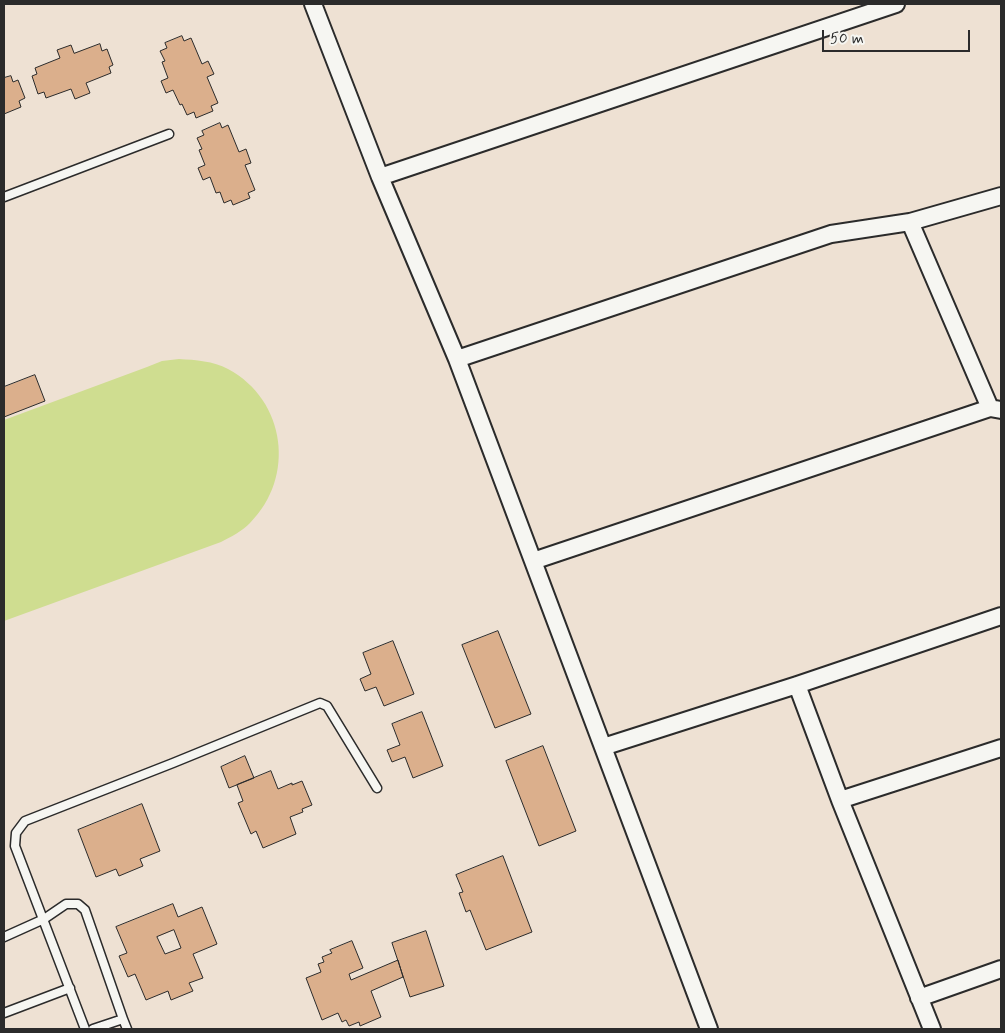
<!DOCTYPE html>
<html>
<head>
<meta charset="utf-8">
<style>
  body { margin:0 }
  #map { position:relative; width:1005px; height:1033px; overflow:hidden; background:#eee1d3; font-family:Mynerve,sans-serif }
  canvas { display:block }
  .frame { position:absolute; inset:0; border:5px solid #2b2b2b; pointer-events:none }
  .scale { position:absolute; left:822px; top:30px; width:148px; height:22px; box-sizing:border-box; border:2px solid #2b2b2b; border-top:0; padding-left:6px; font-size:15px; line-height:18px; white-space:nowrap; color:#2b2b2b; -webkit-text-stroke:4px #f6f6f2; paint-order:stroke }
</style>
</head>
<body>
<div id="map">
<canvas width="1005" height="1033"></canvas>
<div class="frame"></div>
<div class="scale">50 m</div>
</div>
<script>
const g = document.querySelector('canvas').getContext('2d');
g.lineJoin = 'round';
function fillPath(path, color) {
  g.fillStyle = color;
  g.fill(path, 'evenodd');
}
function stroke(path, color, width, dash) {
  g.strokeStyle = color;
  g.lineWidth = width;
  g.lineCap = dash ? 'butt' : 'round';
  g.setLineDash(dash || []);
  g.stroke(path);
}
const green = new Path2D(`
  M179 359C196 360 213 361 228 369 286 400 296 477 250 523 242 531 231 537 221 542L4 621V420L147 367 162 361Z`);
const building = new Path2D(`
  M182 36 184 41 191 38 202 64 208 61 214 74 207 77 218 103 211 106 213 111 196 118 194 112 187 115 182 104 180 105 173 90 166 93 161 81 168 78 162 62 165 61 160 51 167 48 165 43Z
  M100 44 102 51 107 49 113 65 109 67 111 73 86 83 90 93 75 99 71 89 46 98 44 92 38 94 32 76 37 74 35 68 60 58 57 50 71 45 74 53Z
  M11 76 13 82 18 80 25 98 19 101 21 107 4 114V78Z
  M220 123 222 128 228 125 239 152 246 149 251 163 245 165 255 190 248 193 250 198 233 205 231 200 224 203 220 192 216 193 210 177 203 180 198 168 205 165 199 150 202 149 197 138 204 135 202 131Z
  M35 375 45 401 4 417V387Z
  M498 631 531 714 495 728 462 645Z
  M393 641 414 694 384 706 376 687 365 691 360 679 371 674 363 653Z
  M422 712 443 766 413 778 405 757 392 762 387 750 400 745 392 724Z
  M543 746 576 831 539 846 506 761Z
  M245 756 254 778 229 788 221 767Z
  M271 771 278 789 292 783V785L302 781 312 805 302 809 303 812 290 817 296 834 263 848 256 831 251 834 238 803 243 801 237 785Z
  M142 804 160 851 140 859 143 866 119 876 116 869 96 877 78 830Z
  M503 856 532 932 486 950 470 910 466 912 459 893 463 892 456 875Z
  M173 904 178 917 202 907 217 944 193 954 203 978 189 983 193 991 171 1000 168 991 146 1000 135 974 128 977 119 956 127 953 116 927ZM174 930 181 948 165 954 157 937Z
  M426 931 444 986 410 997 392 943Z
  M352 941 363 968 349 974 351 980 398 960 403 977 371 991 381 1017 360 1026 359 1022 349 1026 346 1020 342 1022 338 1013 322 1020 306 978 321 972 318 964 324 962 322 957 332 953 330 950Z`);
const service = new Path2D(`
  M4 197 169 134
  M4 937 44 919 66 904H78L85 910 123 1019
  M4 1013 70 988
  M85 1029 15 846 16 833 25 821 173 763 320 703 327 706 377 788
  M93 1029 123 1019 127 1029`);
const minor = new Path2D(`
  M313 4 380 177 457 359 709 1029
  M380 177 896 4
  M910 222 990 408
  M457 359 831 234 910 222 1001 196
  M533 561 990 408 1001 410
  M797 685 840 800 932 1029
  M603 747 797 685 1001 616
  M840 800 1001 748
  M919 998 1001 969`);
fillPath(green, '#cfdd90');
fillPath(building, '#dbaf8c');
stroke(building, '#2b2b2b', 1);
stroke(service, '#2b2b2b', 11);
stroke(minor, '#2b2b2b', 20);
stroke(service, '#f6f6f2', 8);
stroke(minor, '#f6f6f2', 16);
</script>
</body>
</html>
